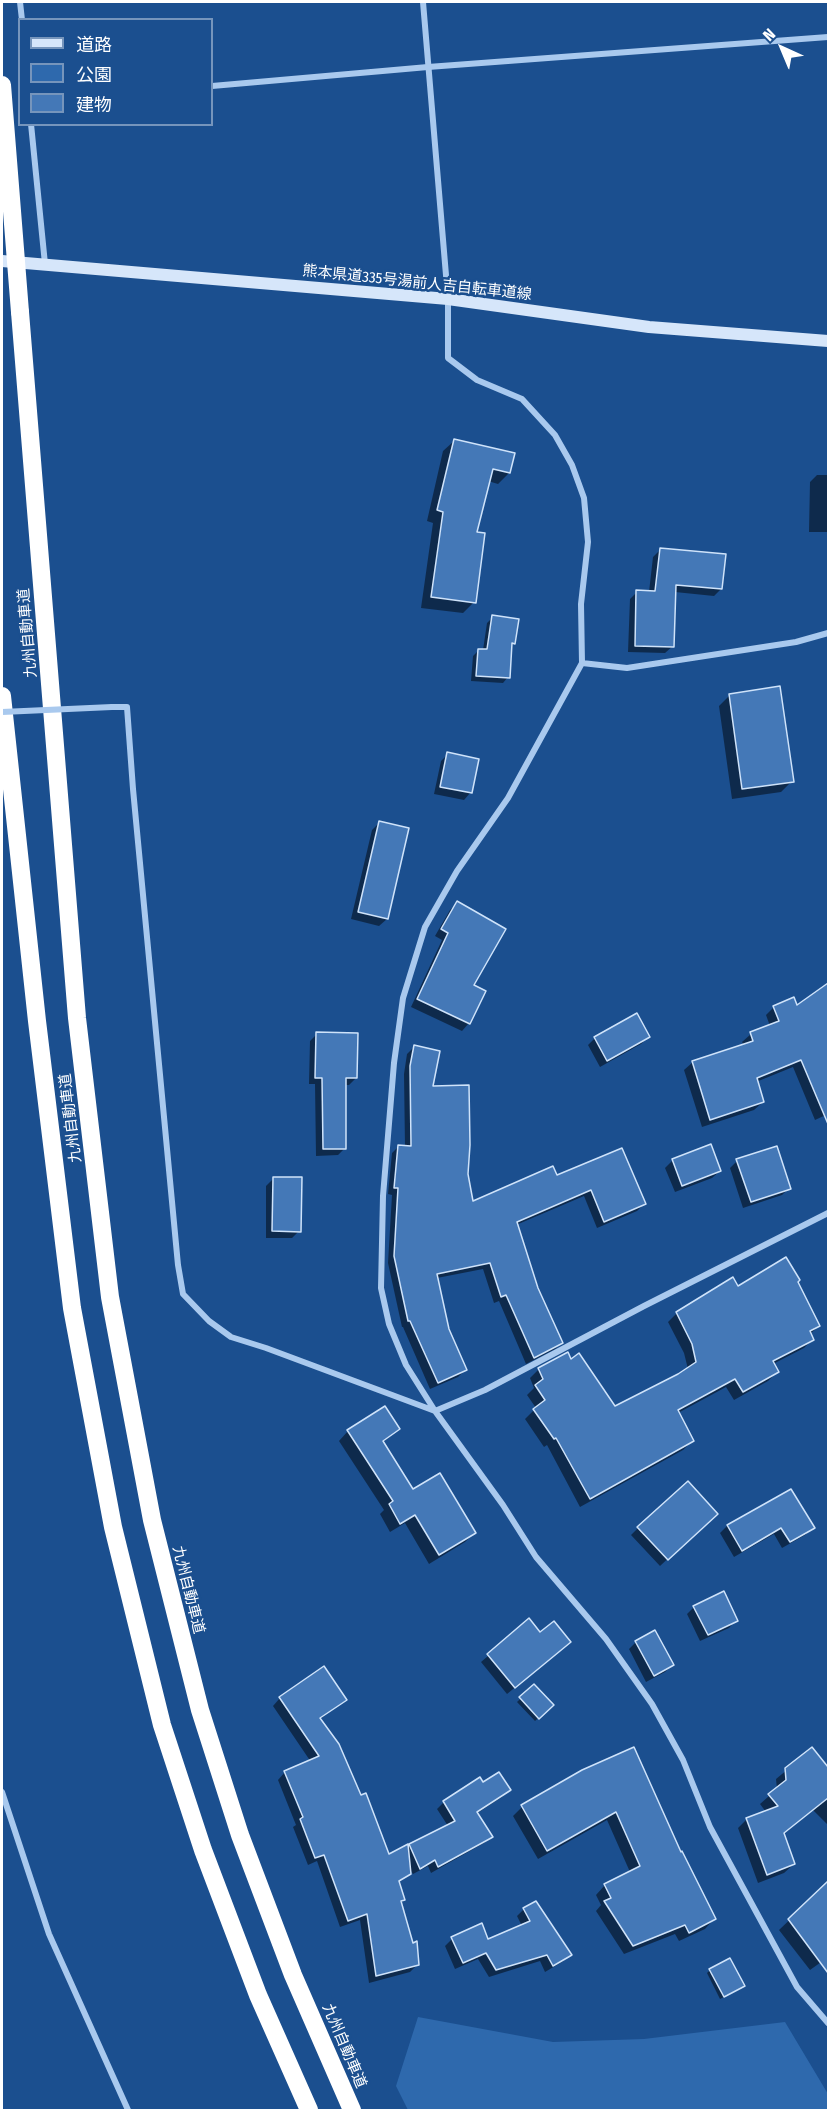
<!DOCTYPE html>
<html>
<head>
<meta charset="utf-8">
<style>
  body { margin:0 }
  #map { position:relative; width:830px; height:2112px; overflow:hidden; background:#1b4f8f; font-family:"Fira Sans Condensed","Noto Sans JP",sans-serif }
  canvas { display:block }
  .frame { position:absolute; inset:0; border:3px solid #fff; pointer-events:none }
  .legend { position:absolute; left:18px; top:18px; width:195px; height:108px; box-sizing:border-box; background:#1b4f8f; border:2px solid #7695bc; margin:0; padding:8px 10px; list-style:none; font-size:18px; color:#fff }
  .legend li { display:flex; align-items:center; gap:12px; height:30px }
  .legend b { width:30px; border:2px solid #7695bc }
  .north { position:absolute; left:752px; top:18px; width:60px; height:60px; -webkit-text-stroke:4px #1b4f8f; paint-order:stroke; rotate:316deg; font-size:16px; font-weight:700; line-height:24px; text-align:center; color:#fff }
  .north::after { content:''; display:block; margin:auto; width:21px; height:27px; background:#fff; clip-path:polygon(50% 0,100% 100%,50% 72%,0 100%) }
</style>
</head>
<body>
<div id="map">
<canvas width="830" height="2112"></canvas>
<div class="frame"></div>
<ul class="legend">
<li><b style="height:8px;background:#d6e6fa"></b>道路</li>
<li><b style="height:16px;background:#2e69ad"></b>公園</li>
<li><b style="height:16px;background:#4478b7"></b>建物</li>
</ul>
<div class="north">N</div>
</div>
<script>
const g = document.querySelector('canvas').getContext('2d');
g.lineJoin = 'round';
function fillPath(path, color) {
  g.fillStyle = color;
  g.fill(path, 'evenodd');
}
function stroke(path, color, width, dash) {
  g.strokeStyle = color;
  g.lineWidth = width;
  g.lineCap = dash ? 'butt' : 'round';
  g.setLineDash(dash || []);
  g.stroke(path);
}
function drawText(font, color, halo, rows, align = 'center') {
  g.font = font + ' "Fira Sans Condensed","Noto Sans JP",sans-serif';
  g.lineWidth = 5;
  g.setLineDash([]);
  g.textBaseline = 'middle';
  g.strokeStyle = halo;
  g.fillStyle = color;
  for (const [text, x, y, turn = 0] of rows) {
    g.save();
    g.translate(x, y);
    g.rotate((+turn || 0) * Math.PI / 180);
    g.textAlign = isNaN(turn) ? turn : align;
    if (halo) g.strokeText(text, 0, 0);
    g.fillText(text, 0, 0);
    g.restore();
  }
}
const green = new Path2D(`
  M418 2017 553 2042 644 2039 785 2022 828 2094V2110H408L396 2086Z`);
const shadow = new Path2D(`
  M454 441 509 473 498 484 488 481 476 533 474 602 463 613 421 608 433 523 427 521 443 451Z
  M817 475H828V532H809L810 482Z
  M660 550 721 589 714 596 675 592 673 646 665 653 628 652 630 599 637 592H649L653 557Z
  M493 617 514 643 511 646 508 677 503 683 471 681 473 656 479 650H483L487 623Z
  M730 695 792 781 781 792 732 799 719 706Z
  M448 754 471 792 464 800 434 794 441 761Z
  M379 823 387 919 379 926 351 919 372 830Z
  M458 903 471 986 469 1023 462 1031 411 1007 442 940 435 936 450 910Z
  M828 985V1114L815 1120 793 1067 756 1082 763 1102 754 1110 702 1127 684 1070 693 1062 744 1046 742 1042 751 1034 770 1026 766 1015 774 1007H797Z
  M317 1034 356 1078 349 1085H345V1148L338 1155 316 1156 315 1084H309L310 1041Z
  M648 1037 641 1044 600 1067 588 1045 595 1038Z
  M414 1047 466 1174 472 1203 557 1177 644 1204 637 1211 597 1228 584 1196 516 1225 537 1288 562 1342 555 1349 526 1364 499 1301 494 1303 483 1269 437 1278 448 1330 465 1370 458 1377 430 1389 403 1327H402L388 1263 392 1195 388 1194 392 1153 399 1146 405 1147 404 1074 407 1054Z
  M673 1160 720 1171 712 1178 675 1192 665 1168Z
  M737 1161 789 1188 782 1195 743 1208 730 1168Z
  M274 1178 299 1231 292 1238H266V1186Z
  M796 1282 819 1326 810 1334 813 1339 804 1348 773 1364 777 1372 768 1381 734 1400 726 1387 678 1413 692 1441 683 1450 580 1507 547 1445 544 1447 525 1419 536 1408 527 1395 534 1388 530 1378 539 1369 570 1362 615 1407 688 1369 684 1353 668 1322 677 1313 737 1288Z
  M398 1429 382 1443 412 1491 474 1533 465 1542 429 1564 405 1523 390 1532 380 1514 384 1510 339 1441 348 1431Z
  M791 1491 813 1528 805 1535 782 1548 774 1534 734 1557 720 1533 727 1526Z
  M708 1521 660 1566 631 1535 638 1528Z
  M694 1607 736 1620 729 1628 700 1641 687 1614Z
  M529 1621 540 1635 562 1649 507 1694 481 1662Z
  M636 1642 672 1665 665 1672 646 1682 629 1649Z
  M534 1686 552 1705 535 1721 517 1702Z
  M280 1698 345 1699 319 1720 388 1856 448 1826 437 1809 443 1803 479 1779 482 1784 509 1790 502 1797 476 1814 491 1837 484 1843 431 1873 428 1866 413 1874 411 1871 398 1883 404 1899 400 1903 417 1965 410 1972 369 1983 360 1920 340 1927 317 1861 308 1865 293 1827 296 1825 278 1780 285 1772 311 1762 273 1706Z
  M812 1749 828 1770V1825L813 1810 783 1834 794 1864 784 1873 758 1883 738 1828 747 1819 766 1812 760 1804 777 1789 776 1779Z
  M582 1772 680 1854 714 1919 705 1929 679 1941 675 1934 624 1954 596 1911 601 1905 596 1895 605 1885 630 1872 607 1820 538 1859 513 1816 522 1807Z
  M828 1883V1967L824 1960 810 1970 779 1930Z
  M524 1909 570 1955 562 1962 545 1972 540 1961 489 1977 478 1959 455 1969 445 1946 452 1939 488 1941 522 1926 517 1916Z
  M710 1970 740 1989 720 1999 707 1973Z`);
const building = new Path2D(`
  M454 439 515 453 510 473 493 469 477 532 485 533 476 603 431 597 443 512 437 510Z
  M660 548 726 554 722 589 676 585 674 647 635 646 636 590 655 591Z
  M492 615 519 619 515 644 512 643 510 678 476 676 478 649H487Z
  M780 686 794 782 742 789 729 694Z
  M447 752 479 759 472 793 440 787Z
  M379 821 409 828 388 919 358 912Z
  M457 901 506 929 474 985 486 991 470 1024 417 999 448 933 441 929Z
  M828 983V1124L801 1060 757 1078 764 1102 710 1120 692 1061 753 1041 750 1032 779 1021 773 1006 794 997 797 1005Z
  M637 1013 650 1037 607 1061 594 1037Z
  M316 1032 358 1033 357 1078H346V1149H323L322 1078H315Z
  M414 1045 440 1051 433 1086 469 1085 470 1145 468 1174 473 1201 553 1166 557 1175 622 1148 646 1204 604 1222 591 1190 517 1222 538 1288 563 1343 534 1358 506 1295 501 1297 490 1263 437 1274 449 1329 467 1370 438 1383 410 1321H408L394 1256 398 1188H394L398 1145 411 1146 410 1066Z
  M711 1144 721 1171 682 1186 672 1159Z
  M777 1146 791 1189 751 1202 736 1159Z
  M273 1177H302L301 1232 272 1231Z
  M786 1257 800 1280 798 1282 820 1326 810 1331 814 1340 773 1361 779 1372 743 1392 735 1379 678 1410 694 1441 590 1499 556 1438 554 1439 533 1409 545 1400 535 1385 543 1379 538 1368 568 1352 571 1359 579 1353 615 1406 678 1374 696 1362 692 1344 676 1312 733 1277 738 1286Z
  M385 1406 400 1429 383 1441 413 1489 440 1473 476 1533 439 1555 415 1515 400 1524 389 1504 393 1501 347 1430Z
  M688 1481 718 1514 668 1560 637 1527Z
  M791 1489 815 1528 790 1542 781 1528 742 1551 727 1525Z
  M724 1591 738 1621 708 1635 693 1606Z
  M529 1618 540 1632 554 1621 571 1642 515 1688 487 1654Z
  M655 1630 674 1665 654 1676 635 1641Z
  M324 1666 347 1700 320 1718 339 1744 361 1795 366 1793 389 1854 408 1844 411 1874 399 1881 405 1900 401 1901 413 1943 417 1941 419 1965 376 1976 367 1914 348 1921 324 1855 315 1858 300 1819 303 1817 284 1771 319 1756 279 1697Z
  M534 1684 554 1705 539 1719 519 1697Z
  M634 1747 681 1852 682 1851 716 1919 689 1933 685 1925 633 1946 604 1901 611 1898 604 1884 640 1866 616 1812 547 1851 521 1805 582 1770Z
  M812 1747 828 1767V1798L784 1833 795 1864 767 1875 746 1818 778 1806 768 1794 786 1780 785 1768Z
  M499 1772 511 1790 477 1812 493 1837 438 1867 435 1860 420 1869 409 1844 455 1821 443 1801 480 1777 483 1782Z
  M828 1881V1973L788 1919Z
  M536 1901 572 1955 553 1966 547 1955 496 1970 486 1953 463 1963 451 1937 482 1923 488 1939 530 1921 523 1908Z
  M730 1958 745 1986 724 1997 709 1969Z`);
const street = new Path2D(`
  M20 2 22 20
  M423 2 448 299V358L477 380 522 399 555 435 572 465 584 498 588 542 581 604 582 663 508 798 457 871 425 927 403 998 394 1063 383 1196 381 1288 389 1324 406 1365 435 1411 503 1505 536 1557 606 1639 652 1704 683 1760 710 1827 797 1987 828 2023
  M212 86 428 67 828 37
  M31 124 45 264
  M582 663 627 668 796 642 828 633
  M112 707H127L133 789 178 1265 183 1294 209 1321 231 1337 266 1348 435 1411 485 1390 644 1306 828 1213
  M2 1792 49 1934 128 2110`);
const secondary = new Path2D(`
  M2 261 448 299 649 327 828 341`);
const highway = new Path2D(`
  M20 312 77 1018 110 1297 152 1520 200 1710 240 1835 293 1975 352 2110
  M2 696 37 1021 72 1308 113 1527 162 1725 203 1850 258 1995 309 2110`);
const streetBridge = new Path2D(`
  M2 712 112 707`);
const highwayBridge = new Path2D(`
  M2 85 20 312`);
const streetNames = [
  ["熊本県道335号湯前人吉自転車道線",417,283,6],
  ["九州自動車道",28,633,-95],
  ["九州自動車道",71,1118,-97],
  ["九州自動車道",188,1590,76],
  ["九州自動車道",344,2046,67]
];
fillPath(green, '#2e69ad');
fillPath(shadow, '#0007');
fillPath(building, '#4478b7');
stroke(building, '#cfe3fa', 1.5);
stroke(street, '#a9c9ee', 6);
stroke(secondary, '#d6e6fa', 12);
stroke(highway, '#fff', 18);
stroke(streetBridge, '#a9c9ee', 6);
stroke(highwayBridge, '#fff', 18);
drawText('15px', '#fff', '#1b4f8f', streetNames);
</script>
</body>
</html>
